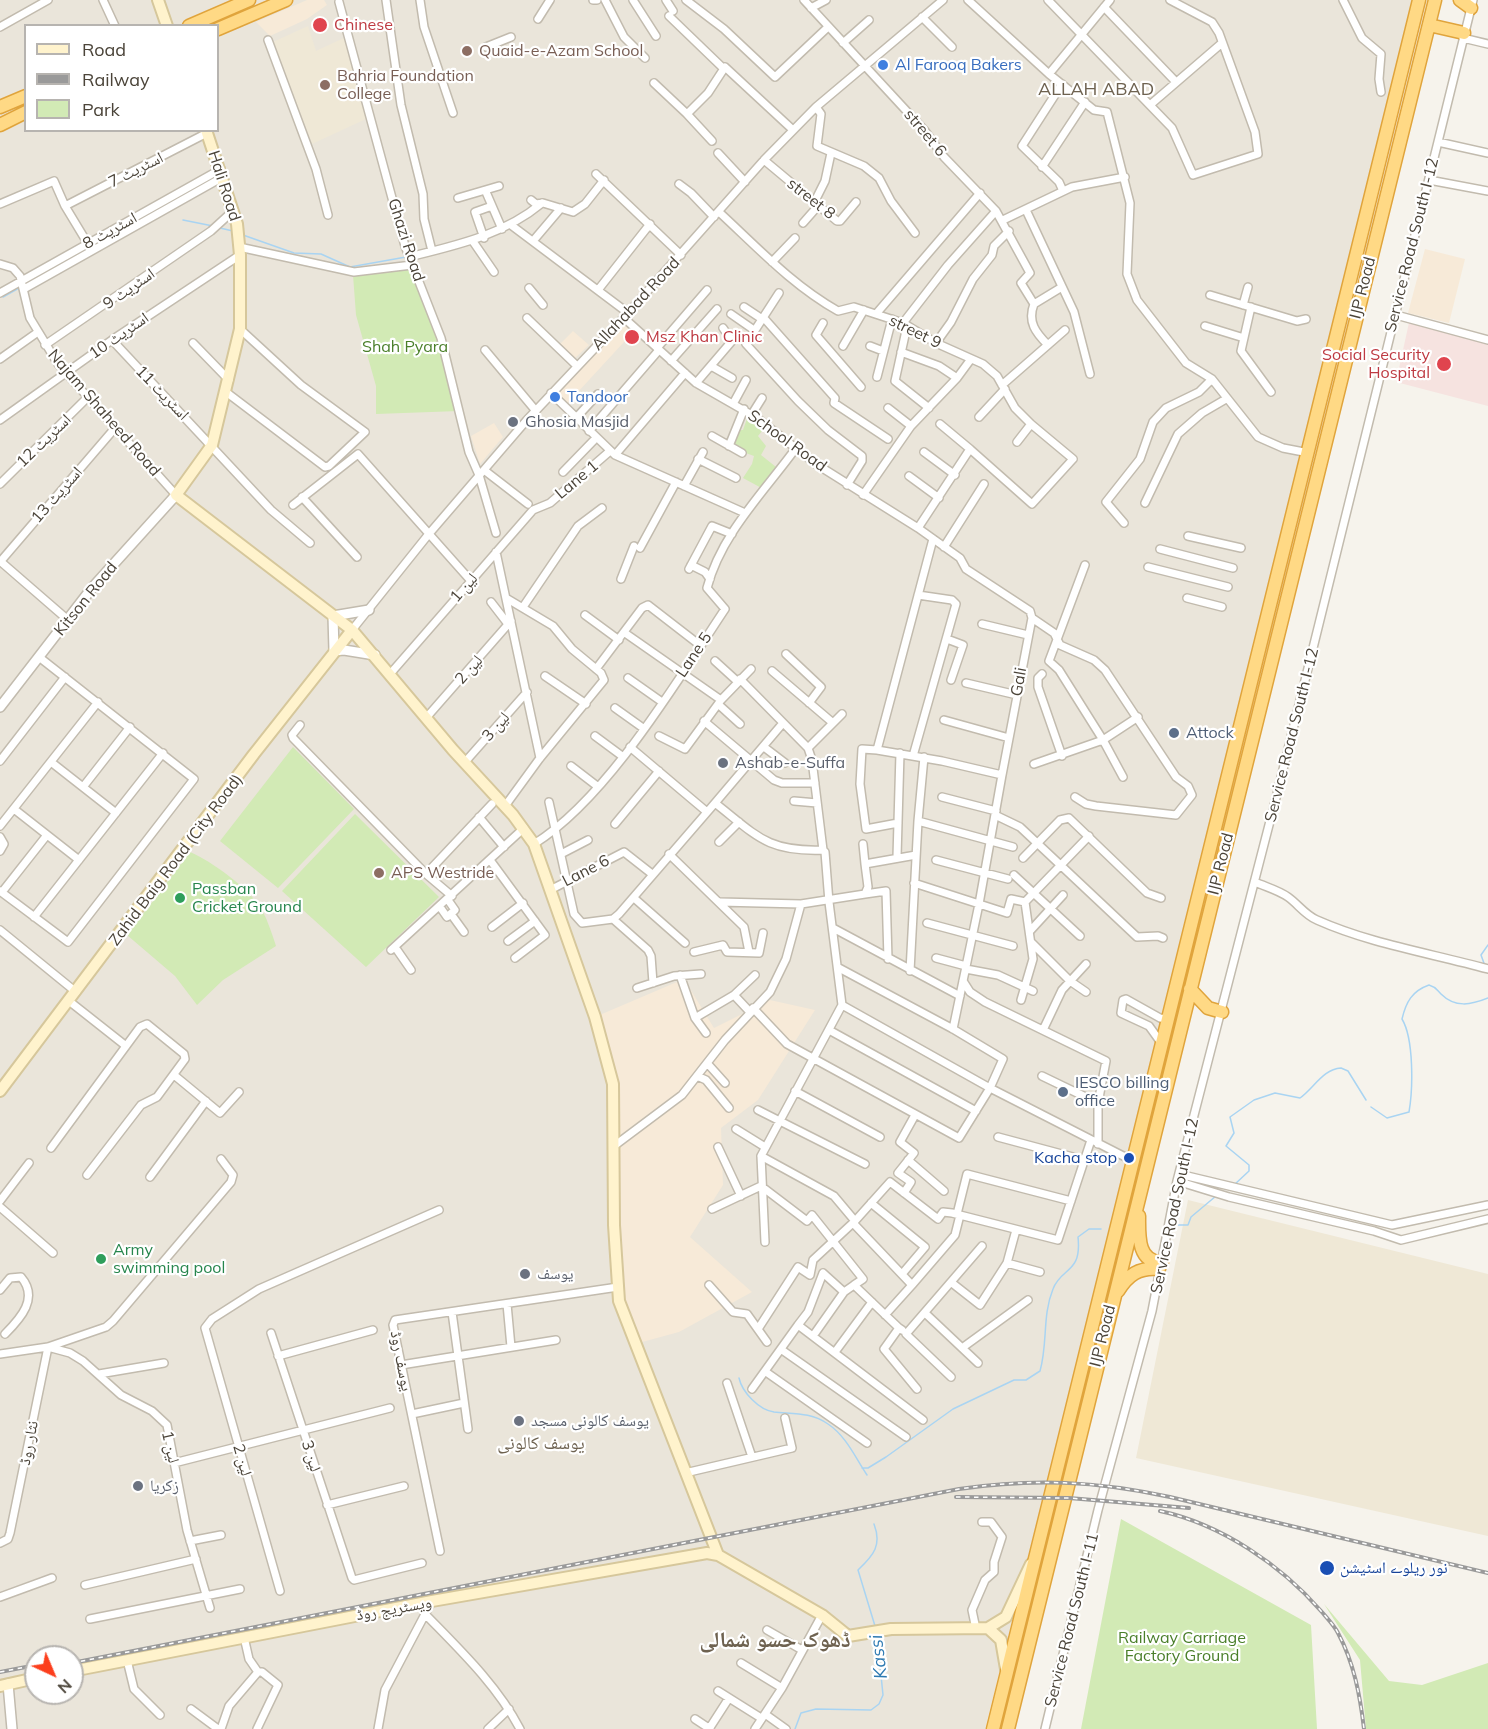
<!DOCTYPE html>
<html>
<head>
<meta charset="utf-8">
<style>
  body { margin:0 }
  #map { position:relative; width:1488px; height:1729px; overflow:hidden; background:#f6f3ec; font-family:Mulish,sans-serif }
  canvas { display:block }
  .legend { position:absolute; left:24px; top:24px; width:195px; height:108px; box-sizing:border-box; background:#fff; border:2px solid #b7b4b0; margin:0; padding:8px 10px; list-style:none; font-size:18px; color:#4b4439 }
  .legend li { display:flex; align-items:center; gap:12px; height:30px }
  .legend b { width:30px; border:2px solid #b7b4b0 }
  .north { position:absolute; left:24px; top:1645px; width:60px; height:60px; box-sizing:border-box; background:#fff; border:2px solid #b7b4b0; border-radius:50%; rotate:136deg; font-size:16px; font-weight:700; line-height:24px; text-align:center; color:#4b4439 }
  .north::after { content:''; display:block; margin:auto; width:21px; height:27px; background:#fc3f1d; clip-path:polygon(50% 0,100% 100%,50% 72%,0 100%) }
</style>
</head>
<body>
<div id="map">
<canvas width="1488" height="1729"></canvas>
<ul class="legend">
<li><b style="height:8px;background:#fff3cd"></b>Road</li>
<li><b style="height:8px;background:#9a9a9a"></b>Railway</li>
<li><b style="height:16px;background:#d2eab5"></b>Park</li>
</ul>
<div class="north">N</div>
</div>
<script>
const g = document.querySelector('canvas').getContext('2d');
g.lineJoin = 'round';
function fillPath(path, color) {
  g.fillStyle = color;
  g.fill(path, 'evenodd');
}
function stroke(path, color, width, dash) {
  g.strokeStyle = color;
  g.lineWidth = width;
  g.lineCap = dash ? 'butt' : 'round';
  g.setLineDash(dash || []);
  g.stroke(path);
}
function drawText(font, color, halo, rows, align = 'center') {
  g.font = font + ' Mulish,"Noto Naskh Arabic",sans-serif';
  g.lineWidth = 4.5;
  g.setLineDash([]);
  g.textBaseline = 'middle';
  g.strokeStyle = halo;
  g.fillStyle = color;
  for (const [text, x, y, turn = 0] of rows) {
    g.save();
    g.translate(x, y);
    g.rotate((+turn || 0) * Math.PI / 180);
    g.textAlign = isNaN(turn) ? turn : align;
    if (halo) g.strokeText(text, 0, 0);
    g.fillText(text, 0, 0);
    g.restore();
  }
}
const residential = new Path2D(`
  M0 0H1419L985 1729H0ZM26 26H218V130H26ZM36 1657H72V1693H36Z`);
const commercial = new Path2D(`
  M307 0H324L327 5 307 19 270 36 256 22Z
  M1425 249 1465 259 1449 323 1408 313Z
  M624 318 636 329 566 405 551 393Z
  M573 331 589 345 575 358 560 344Z
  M494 423 503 437 480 464 471 436Z
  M684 979 714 1028 770 1000 815 1010 758 1100 721 1128 723 1185 690 1237 752 1292 679 1332 635 1344 619 1301 614 1084 595 1017Z`);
const education = new Path2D(`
  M308 26 316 51 348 36 368 118 312 144 273 42Z
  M1188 1200 1488 1274V1536L1136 1458Z`);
const medical = new Path2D(`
  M1410 318 1488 345V406L1396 382Z`);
const green = new Path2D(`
  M412 265 441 338 459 411 376 414V386L356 315 353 275Z
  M749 413 766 426 758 436 766 446 761 455 781 471 767 491 743 478 752 464 754 456 732 448 740 430H743Z
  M293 747 354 809 278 888 220 841Z
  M355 814 439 897 366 967 282 891Z
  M190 852C213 862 250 889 262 910 268 921 272 934 276 946L223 980 197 1005 175 976 127 935Z
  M1121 1519 1311 1625 1317 1729H1081Z
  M1324 1604 1389 1681 1422 1685 1488 1663V1729H1366L1360 1660Z`);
const stream = new Path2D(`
  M183 220 213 226
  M220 228 233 231
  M113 234 147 215
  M243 235 294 253 321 254 350 267 406 257
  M3 297 19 288
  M1485 966 1481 955 1488 945
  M1371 1107 1387 1118 1409 1112C1413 1089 1414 1039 1402 1019 1406 1002 1412 991 1429 985 1436 987 1436 989 1441 994 1455 1008 1471 1005 1488 998
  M1234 1185 1249 1171V1165L1226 1146 1234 1133 1230 1117 1254 1100 1275 1093 1300 1098C1314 1088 1323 1069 1341 1068L1348 1071 1366 1100
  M1178 1225H1188L1191 1217 1216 1196
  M739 1378C742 1392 759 1410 774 1412 793 1414 811 1412 828 1424 846 1436 855 1457 867 1475
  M862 1468H868L886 1457 953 1409 1014 1380H1026L1040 1371C1048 1343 1042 1316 1053 1289 1061 1267 1082 1274 1078 1237L1089 1229H1101
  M874 1524C882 1545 874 1555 858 1570L875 1626
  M795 1729 801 1713 816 1709 871 1710 879 1704 883 1695 877 1636`);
const minor = new Path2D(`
  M103 0 115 26
  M386 0 401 105 423 194 424 219 432 251
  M420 0 424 27 453 113
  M593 0H597
  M605 0 624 37 645 58
  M633 0 656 36
  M666 0 673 11
  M686 0 724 29 775 77 828 27
  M804 0 925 131 944 157 996 211 1030 273 1021 283 1034 304 1062 287
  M968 0 1049 74 1094 110 1107 112 1130 203 1127 274 1137 300 1186 363 1212 379 1258 437 1283 448 1309 453
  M1048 0 1172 128 1193 175 1258 154 1255 132 1219 33 1212 22 1170 0
  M1343 0 1362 38 1381 54 1379 79 1381 92
  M339 2 405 246 441 338 469 452 479 475 496 533
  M1104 7 1176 82
  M811 8 826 0
  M669 16 724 69
  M922 17 952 47
  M538 19 550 0
  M0 27 48 0
  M1463 38 1488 44
  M268 40 316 169 328 215
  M843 43 869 20
  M486 47 511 37
  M1049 74 1110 0
  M654 83 687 114
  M1062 84 1022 146 1059 182 1063 191
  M1150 105 1222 43
  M816 107 821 114 817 146 864 166 879 178 891 201 915 233
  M712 141 687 114 708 93 725 67 793 130
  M1438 142 1488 153
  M718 153 745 182
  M764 160 837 221H840L856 202
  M1042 167 1085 102
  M596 174 681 255
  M1429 180 1488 191
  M679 184 691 193 714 217
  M486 192 502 229
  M458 198 499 186
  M531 200 536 204 543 203 573 212 585 204 604 180
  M814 203 825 181 831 153
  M0 204 54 181 65 206 88 244
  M65 206 207 133
  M1026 210 1074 312 1090 374
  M719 212C757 247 792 285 838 311L854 307 903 323 936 343 983 364 997 376 1015 408 1031 424 1073 459 1032 504 970 449 918 528
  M1003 220 1072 187 1125 177
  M803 223 818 206
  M511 225 628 313
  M484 238 475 212 492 206
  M472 240 494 272
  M533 241 561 208
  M239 247 354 272 412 265
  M408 254 417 255C462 244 506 233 542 203
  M772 262 795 238
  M0 264 13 268 20 276 30 318 58 364 176 495
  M529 288 543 305
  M24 289 223 177
  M598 290 650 224
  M0 293 221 169
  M779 293 746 344 798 401 828 430 862 456V461L847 485
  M1210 295 1297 321 1306 319
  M1034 304C1027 322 1036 333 1048 345
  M1243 305 1248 287
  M744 307 762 319
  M1251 307 1241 351 1271 392
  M731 314 754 330
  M876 314 980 193
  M1396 315 1488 340
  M763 317 835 398 834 403 888 439
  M527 318 577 366
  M624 318 696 383 757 418 816 464 918 528 960 558 966 569 1030 611 1032 618 1002 775
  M823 323 816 335 861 387
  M903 323 948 265 996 211
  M907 326 895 381 929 408
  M1205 326 1244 338
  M112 340 271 510 310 543
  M193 343 229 380
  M936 343 951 322 973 279 992 255 994 246 1009 231
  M45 345 211 231 234 210
  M843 346 864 310
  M870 346 883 351
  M657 348 707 290
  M485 350 536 411
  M901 352 939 366 957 378
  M0 359 38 332
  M671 361 717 309
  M711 366 732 378
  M877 377 892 319
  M696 383 732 341 723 328
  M1002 385 1065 330
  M226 392 325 467 329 466 365 432 301 385 240 329
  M551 393 615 455 745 513
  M733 404 746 380
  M888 408 911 426
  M752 414 762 398
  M979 417 1005 389
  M576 418 598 394
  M0 420 112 340 240 255
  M940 424 970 449
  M589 431 659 350
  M712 436 742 453
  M1017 442 1031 424
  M729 446 744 409
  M924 452 955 475
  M615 455 685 373
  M698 459 736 478
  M484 470 528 504
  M563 472 596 438
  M909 476 939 498
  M0 484 88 397
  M684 486 703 452
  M863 495 911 426 957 378 971 359
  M302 497 357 557
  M1145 503 1178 434 1202 413 1226 399
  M293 505 358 454 471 581
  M1124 523 1106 502 1140 459 1153 422 1166 408 1199 392 1212 379
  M1188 536 1241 548
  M933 539 877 750 942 761 1002 775 979 904 953 1029
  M944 547 984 484
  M640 548 676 482
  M1160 549 1233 568
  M496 552 540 758
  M0 561 68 620
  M0 562 115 428
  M691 565 705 572 710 579
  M1085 565 1049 661 1059 670 1103 740 1123 777
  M1148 567 1228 587
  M689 569 712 526 732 534
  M621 579 634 546
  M1187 598 1222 607
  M491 602 508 624
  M523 607 578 526 602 508
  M585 615 619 640
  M1032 618 1054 633 1060 645 1094 660 1105 670 1176 777 1188 786 1192 795 1176 815 1096 806 1086 804 1075 797
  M982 624 1028 635
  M352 630 428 535 526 421 628 313 764 160 816 107 943 0
  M625 633 721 700
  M947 639 963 645 951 680
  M786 654 821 687 809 703
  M715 661 738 682
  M596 669 642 608 648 605 701 646
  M772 671 833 723
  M390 674 533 510 550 503 610 451
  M1042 674 1038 678V687L1062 756
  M545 676 586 704
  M628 678 662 702
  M740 679 808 748 812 760 823 850
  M966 683 1017 695
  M718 704 740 724
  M615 708 643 728
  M426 718 511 621
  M944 720 1009 738
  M704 721 774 780 782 783H815
  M300 725 292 735 293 738 426 874 452 896
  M595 736 622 756
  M659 736 685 749 721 700 751 669
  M630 747 707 812
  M764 747 785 763
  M808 748 842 714
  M877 750 862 749 860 784 866 829 898 823
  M913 756 956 604 952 600 918 595
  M0 761 65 677
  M51 762 116 813
  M465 762 527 692
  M1034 764 1103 740 1138 717
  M571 766 597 786
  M83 787 130 727
  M942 797 996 811
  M794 801 817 803
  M549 802 574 914 582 923 613 919 619 914 715 803C757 836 767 852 823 850L825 852 829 902 842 1005 990 1088 1133 1161
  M715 803 783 723
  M505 806 540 758 604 680 601 673 572 649 553 626 506 598
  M14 809 79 860
  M995 815 1020 827 1137 937 1158 936 1163 938
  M479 817 504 847
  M918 821 924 757
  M615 824 659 771
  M0 826 98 702
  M0 837 4 844 0 851
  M719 842 739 822
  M534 844C607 799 677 681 725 609L707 588C721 534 764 492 796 448
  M863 844 865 864
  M561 854 588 840
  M669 854 744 927 749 952
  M897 857 900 753
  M1023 858 1060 820 1069 818 1147 893 1161 898
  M490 860 545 935 515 958
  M936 860 1008 879
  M426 874 492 804
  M1014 875 1080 936
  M1255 882C1266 887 1278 890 1288 897 1298 904 1305 915 1317 920 1371 944 1430 953 1488 969
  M914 883 1007 913 1011 899 1025 902
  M550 890 624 852 652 874
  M0 891 68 942 194 779 39 657
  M2 892 47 835
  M865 894 886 891 888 959
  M634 898 685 943
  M720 902 801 904 865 894 868 887 865 864 916 855
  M440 907 447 917 455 910 448 900
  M451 914 464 932
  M34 917 163 753
  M613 919 648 950 651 956 653 983
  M927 923 1013 946
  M492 927 523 903
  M833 928 960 996
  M0 930 76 992
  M1030 931 1063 895
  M508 941 535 921
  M1032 943 1070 981 1086 992
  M395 947 411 970
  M391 950 524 828
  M694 952 723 945 727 952 759 953 763 933
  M936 958 966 966
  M966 969 998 975 1033 991
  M910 971 918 821 1013 847
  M680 975 695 1018 706 1033
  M963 981 970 992 985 1002 1106 1061 1098 1103V1144
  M637 988 674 976 701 974
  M734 995 750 1012
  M1021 1000 1033 959 1025 902 1089 836
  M69 1001 126 1046
  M753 1008 787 1044 959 1138 990 1088 1003 1059 953 1029 839 968
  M695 1018 734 995 755 975
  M829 1030 976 1111
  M1043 1030 1062 990 1086 964
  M1162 1044 1149 1026 1121 1013 1123 1000 1126 999 1160 1018 1169 1019
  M707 1063 725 1083
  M174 1075 220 1113 239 1092
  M697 1076 706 1080 729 1108
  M1042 1076 1098 1103
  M795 1091 880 1137
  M758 1110 865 1164
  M736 1129 765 1147
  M998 1137 1084 1160
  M614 1146 682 1095 725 1040 770 992 786 959 801 904
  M718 1147 741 1196
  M51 1148 140 1027 147 1024 184 1054 185 1059 157 1097 141 1105 87 1175
  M761 1156 834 1196 855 1221
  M908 1160 944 1191
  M1179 1174 1392 1225 1488 1205
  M150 1177 206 1101
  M1177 1181 1229 1197 1374 1231 1401 1240 1488 1219
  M904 1193 911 1182 898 1173 914 1153 900 1142 915 1115
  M0 1201 29 1163
  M871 1203 925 1247 902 1274
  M0 1207 53 1253
  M712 1209 761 1186 807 1221 812 1215 863 1279 854 1285 899 1328
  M957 1214 967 1174 1071 1201
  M853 1223 912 1285 885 1315
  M765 1242 761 1156 842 1005
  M1007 1263 1040 1272
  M952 1283 980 1305 1007 1263 1016 1230
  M709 1285 733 1312 747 1314 767 1342
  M912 1285 955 1235 960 1215
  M0 1290 10 1278 21 1277C39 1298 21 1318 5 1334
  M844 1292 823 1273 808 1312 798 1325 923 1420
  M507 1304 511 1347
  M452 1312 468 1429
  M925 1313 978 1363
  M758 1329 798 1267 810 1275 813 1260 855 1221 890 1182 938 1219 943 1212 952 1213 1058 1240 1091 1140
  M902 1330 899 1328 884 1349 917 1389
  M271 1333 352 1578 354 1580 422 1563
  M813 1336 844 1292 854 1285
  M48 1347 70 1353 83 1361 121 1395 152 1411 167 1425 187 1530 210 1608
  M962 1348 1028 1300
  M782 1350 906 1437
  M835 1352 872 1302
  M0 1354 48 1347 106 1327 113 1321 231 1182 233 1175 221 1159
  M278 1356 373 1330
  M401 1365 556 1340
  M766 1372 867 1443
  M99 1374 164 1363
  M951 1377 906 1334 982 1246
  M727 1383 752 1457
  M752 1389 798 1325
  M412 1414 464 1403
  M174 1463 390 1408
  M685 1473 792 1448 785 1418
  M327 1505 404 1486
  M190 1541 221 1535
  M0 1543 8 1539 10 1533 48 1347
  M440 1551 393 1325 395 1320 618 1287
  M85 1585 196 1559
  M280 1591 205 1328 212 1319 259 1289 439 1210
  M0 1597 52 1578
  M425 1614C459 1649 497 1685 520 1729
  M90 1619 240 1589
  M976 1629 972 1610 985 1580 994 1572V1562L1002 1537 991 1522H982
  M767 1630 802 1650
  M244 1637 249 1659 258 1672H262L278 1685 257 1729
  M127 1660 134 1689 160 1715
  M741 1663 782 1688
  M718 1691 761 1718
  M191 1709 218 1729
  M765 1714 786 1729
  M695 1719 710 1729
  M221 1729 229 1706 258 1672
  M378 1729 385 1690 432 1601
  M488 1729 509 1709
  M709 1729 729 1698
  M755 1729 782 1688 822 1615
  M1045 1729 1098 1510 1152 1311 1177 1181 1277 794 1473 0`);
const tertiary = new Path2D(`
  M369 610 333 616 334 651 344 650 375 655
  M0 707 92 588 176 495
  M8 1684 12 1729`);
const secondary = new Path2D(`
  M158 0 167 26
  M206 130 237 224 240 255V329L212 445 176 495 352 630 453 750 513 815 534 844 595 1017 613 1084 614 1225 619 1301 718 1555
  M0 1091 254 754 352 630
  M988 1628 1001 1640 1006 1669
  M72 1671 432 1601 707 1553 718 1555 822 1615 848 1636 891 1629 988 1628 1006 1617 1031 1564
  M0 1686 36 1678`);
const trunk = new Path2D(`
  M1460 0 1471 8
  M1429 25 1464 33
  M189 26 249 0
  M218 29 286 0
  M0 107 26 96
  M0 125 26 112
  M1190 989 1208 1008 1222 1012
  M1139 1216C1139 1234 1137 1263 1162 1262
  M1118 1291C1128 1275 1139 1267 1159 1269
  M993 1729 1419 0
  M1008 1729 1435 0`);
const rail = new Path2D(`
  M956 1497 1069 1498 1189 1508
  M1160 1511C1221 1524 1281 1565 1321 1611 1327 1618 1334 1625 1338 1633 1354 1663 1360 1695 1364 1729
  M72 1663 959 1489C1034 1478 1096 1481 1170 1497L1488 1573
  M0 1672 36 1665`);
const markers = [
  [320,25,8,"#e0444e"],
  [467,51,6,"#8d6e63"],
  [883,65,6,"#3f7fe0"],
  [325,85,6,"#8d6e63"],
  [632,337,8,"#e0444e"],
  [1444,364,8,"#e0444e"],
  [555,397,6,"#3f7fe0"],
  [513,422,6,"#6b7280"],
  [1174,733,6,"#5c6f8a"],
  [723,763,6,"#6b7280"],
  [379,873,6,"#8d6e63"],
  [180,898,6,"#2e9e5b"],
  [1063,1092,6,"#5c6f8a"],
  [1129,1158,6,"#1a4fb4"],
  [101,1259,6,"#2e9e5b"],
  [525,1274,6,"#6b7280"],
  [519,1421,6,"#6b7280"],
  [138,1486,6,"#6b7280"],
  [1327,1568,8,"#1a4fb4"]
];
const healthNames = [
  ["Chinese",334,25],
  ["Msz Khan Clinic",646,337],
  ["Social Security",1430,355,"right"],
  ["Hospital",1430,373,"right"]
];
const educationNames = [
  ["Quaid-e-Azam School",479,51],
  ["Bahria Foundation",337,76],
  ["College",337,94],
  ["APS Westride",391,873]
];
const shopNames = [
  ["Al Farooq Bakers",895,65],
  ["Tandoor",567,397]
];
const streetNames = [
  ["street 6",925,133,50],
  ["اسٹریٹ 7",136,170,-27],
  ["Hali Road",224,186,72],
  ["street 8",811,199,38],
  ["اسٹریٹ 8",110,231,-29],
  ["Ghazi Road",406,240,72],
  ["Service Road South I-12",1412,245,-76],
  ["IJP Road",1363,288,-76],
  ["اسٹریٹ 9",129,289,-35],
  ["Allahabad Road",636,304,-47],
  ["street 9",915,332,26],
  ["اسٹریٹ 10",119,336,-35],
  ["اسٹریٹ 11",162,393,46],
  ["Najam Shaheed Road",104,413,49],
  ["اسٹریٹ 12",44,441,-44],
  ["School Road",787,441,36],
  ["Lane 1",577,480,-40],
  ["اسٹریٹ 13",57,495,-49],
  ["لین 1",464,588,-49],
  ["Kitson Road",86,599,-51],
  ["Lane 5",694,655,-56],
  ["لین 2",469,670,-49],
  ["Gali",1019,682,-80],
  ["لین 3",496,727,-49],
  ["Service Road South I-12",1292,735,-76],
  ["Zahid Baig Road (City Road)",176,860,-53],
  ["IJP Road",1221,864,-76],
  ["Lane 6",586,871,-27],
  ["Service Road South I-12",1175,1206,-78],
  ["IJP Road",1103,1336,-76],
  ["یوسف روڈ",401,1361,79],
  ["نثار روڈ",29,1443,-79],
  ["لین 1",170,1447,77],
  ["لین 3",311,1456,72],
  ["لین 2",242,1460,74],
  ["ویسٹریج روڈ",394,1609,-10],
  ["Service Road South I-11",1072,1620,-76]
];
const parkNames = [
  ["Shah Pyara",405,347],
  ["Railway Carriage",1182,1638],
  ["Factory Ground",1182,1656]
];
const worshipNames = [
  ["Ghosia Masjid",525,422],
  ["Ashab-e-Suffa",735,763],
  ["یوسف",537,1274],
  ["یوسف کالونی مسجد",531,1421],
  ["زکریا",150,1486]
];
const serviceNames = [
  ["Attock",1186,733],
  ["IESCO billing",1075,1083],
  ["office",1075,1101]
];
const leisureNames = [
  ["Passban",192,889],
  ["Cricket Ground",192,907],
  ["Army",113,1250],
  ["swimming pool",113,1268]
];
const transitNames = [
  ["Kacha stop",1117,1158],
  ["نور ریلوے اسٹیشن",1340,1568,"left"]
];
const neighbourhoodNames = [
  ["ALLAH ABAD",1096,90],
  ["یوسف کالونی",541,1444]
];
const waterNames = [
  ["Kassi",879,1657,-97]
];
const districtNames = [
  ["ڈھوک حسو شمالی",775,1640]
];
fillPath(residential, '#eae5da');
fillPath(commercial, '#f7ead8');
fillPath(education, '#efe8d6');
fillPath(medical, '#f6e3e0');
fillPath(green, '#d2eab5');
stroke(stream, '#a9d4f2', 1.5);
stroke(minor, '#c2bbae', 10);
stroke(tertiary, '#c2bbae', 12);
stroke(secondary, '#d6c79b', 14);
stroke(trunk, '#e0a43c', 15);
stroke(minor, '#fff', 7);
stroke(tertiary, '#fff', 9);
stroke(secondary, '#fff3cd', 10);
stroke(trunk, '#ffd985', 12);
stroke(rail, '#9a9a9a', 4);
stroke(rail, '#fff', 1.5, [4.5]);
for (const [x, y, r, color] of markers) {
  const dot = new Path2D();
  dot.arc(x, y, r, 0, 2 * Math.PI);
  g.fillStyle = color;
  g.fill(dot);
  stroke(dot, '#fff', 2);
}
drawText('16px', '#be3a42', '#fff', healthNames, 'left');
drawText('16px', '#785e54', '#fff', educationNames, 'left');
drawText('16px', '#366cbe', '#fff', shopNames, 'left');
drawText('16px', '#4b4439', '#fff', streetNames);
drawText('16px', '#4a7f2a', '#fff', parkNames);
drawText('16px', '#5b616d', '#fff', worshipNames, 'left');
drawText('16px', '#4e5e75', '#fff', serviceNames, 'left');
drawText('16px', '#27864d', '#fff', leisureNames, 'left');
drawText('16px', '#164399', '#fff', transitNames, 'right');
drawText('18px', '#6e6250', '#fff', neighbourhoodNames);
drawText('italic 18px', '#2e7ab2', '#fff', waterNames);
drawText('bold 22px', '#6e6250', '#fff', districtNames);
</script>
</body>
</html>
